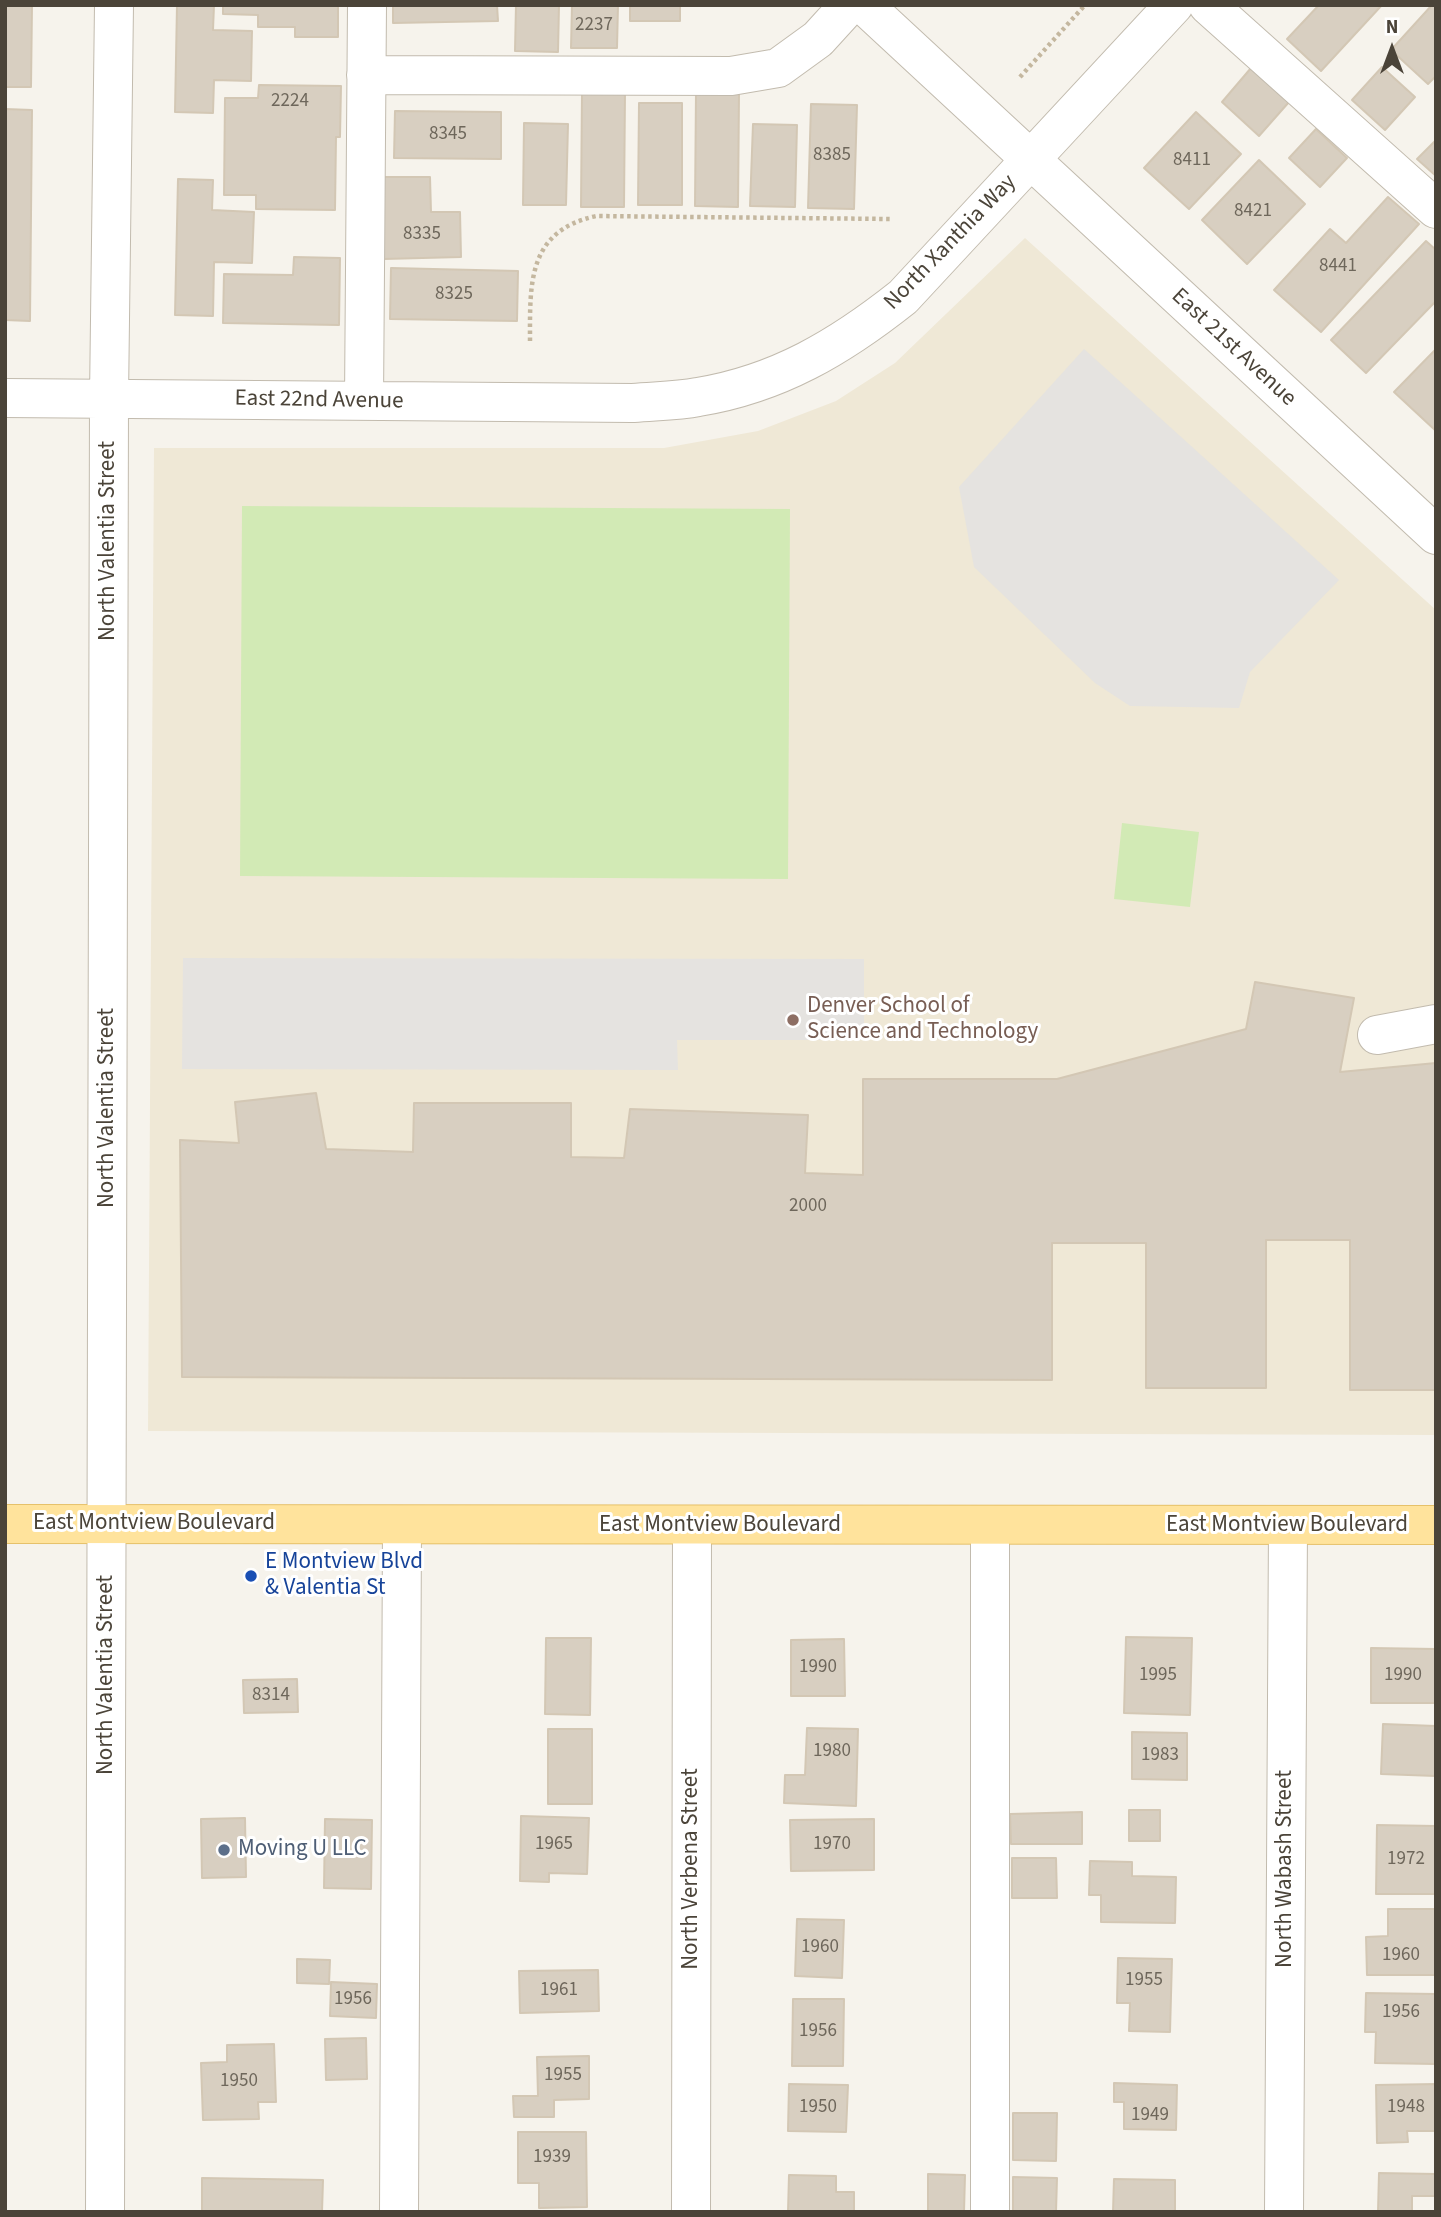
<!DOCTYPE html>
<html>
<head>
<meta charset="utf-8">
<style>
  body { margin:0 }
  #map { position:relative; width:1441px; height:2217px; overflow:hidden; background:#f6f3ec; font-family:"Source Sans 3",sans-serif }
  canvas { display:block }
  .frame { position:absolute; inset:0; border:7px solid #4b4439; pointer-events:none }
  .north { position:absolute; left:1357px; top:14px; width:70px; height:70px; -webkit-text-stroke:5px #fff; paint-order:stroke; rotate:0deg; font-size:19px; font-weight:700; line-height:28px; text-align:center; color:#4b4439 }
  .north::after { content:''; display:block; margin:auto; width:24px; height:32px; background:#4b4439; clip-path:polygon(50% 0,100% 100%,50% 72%,0 100%) }
</style>
</head>
<body>
<div id="map">
<canvas width="1441" height="2217"></canvas>
<div class="frame"></div>
<div class="north">N</div>
</div>
<script>
const g = document.querySelector('canvas').getContext('2d');
g.lineJoin = 'round';
function fillPath(path, color) {
  g.fillStyle = color;
  g.fill(path, 'evenodd');
}
function stroke(path, color, width, dash) {
  g.strokeStyle = color;
  g.lineWidth = width;
  g.lineCap = dash ? 'butt' : 'round';
  g.setLineDash(dash || []);
  g.stroke(path);
}
function drawText(font, color, halo, rows, align = 'center') {
  g.font = font + ' "Source Sans 3",sans-serif';
  g.lineWidth = 6;
  g.setLineDash([]);
  g.textBaseline = 'middle';
  g.strokeStyle = halo;
  g.fillStyle = color;
  for (const [text, x, y, turn = 0] of rows) {
    g.save();
    g.translate(x, y);
    g.rotate((+turn || 0) * Math.PI / 180);
    g.textAlign = isNaN(turn) ? turn : align;
    if (halo) g.strokeText(text, 0, 0);
    g.fillText(text, 0, 0);
    g.restore();
  }
}
const education = new Path2D(`
  M1025 238 1436 610V1435L148 1431 154 448H664L758 431 836 401 895 363Z`);
const green = new Path2D(`
  M242 506 790 509 788 879 240 876Z
  M1122 823 1199 832 1190 907 1114 899Z`);
const parking = new Path2D(`
  M1084 349 1339 580 1250 672 1239 708 1130 706 1095 683 974 567 959 487Z
  M183 958 864 959V1040H677L678 1070 182 1069Z`);
const building = new Path2D(`
  M5 5H32L31 87H5Z
  M177 5H214L213 30 252 31 251 81 214 80 213 113 175 112Z
  M223 5H338V37H295V27H258V15L223 14Z
  M393 5H497L498 21 393 23Z
  M516 5H559L558 52 515 51Z
  M572 5H618L617 48H571Z
  M630 5H680V21H630Z
  M1319 5H1382L1321 71 1287 39Z
  M1432 5H1436V76L1428 84 1391 50Z
  M1382 67 1415 97 1385 130 1352 100Z
  M1251 68 1289 102 1259 136 1222 102Z
  M259 85 341 86 340 137H336L335 210 256 209V195H224L225 98H258Z
  M582 92H625L624 207H581Z
  M696 92 739 93 738 207 695 206Z
  M639 103H682V205H638Z
  M811 104 857 105 854 209 808 208Z
  M5 109 32 110 30 321 5 320Z
  M395 111 501 112V159L394 158Z
  M1196 112 1241 154 1189 209 1144 168Z
  M524 123 568 124 566 205H523Z
  M753 124 797 125 795 207 750 206Z
  M1316 129 1347 158 1320 187 1289 158Z
  M1436 140V176L1417 159Z
  M1259 160 1305 204 1247 264 1202 220Z
  M382 177H430L431 212H460L461 257 384 259Z
  M178 179 213 180 212 210 254 212 252 263 214 262 213 316 175 315Z
  M1388 197 1419 224 1321 332 1274 290 1330 229 1346 243Z
  M1426 241 1436 250V301L1366 373 1331 340Z
  M294 257 340 258 339 325 223 323 224 274 293 275Z
  M391 268 518 271 517 321 390 319Z
  M1436 349V431L1394 392Z
  M1255 982 1354 998 1340 1072 1436 1063V1390H1350V1240H1266V1388H1146V1243H1052V1380L182 1377 180 1140 239 1143 235 1102 316 1093 326 1149 413 1152 414 1103H571V1157L624 1158 630 1109 808 1115 805 1173 863 1175V1079H1057L1246 1029Z
  M1126 1637 1192 1638 1190 1715 1124 1713Z
  M546 1638H591L590 1715 545 1714Z
  M844 1639 845 1696H791V1640Z
  M1371 1648 1436 1649V1703H1371Z
  M297 1679 298 1712 244 1713 243 1680Z
  M1383 1724 1436 1726V1776L1381 1774Z
  M807 1728 858 1729 856 1806 784 1803 785 1775H805Z
  M548 1729H592V1804H548Z
  M1132 1732 1187 1733V1780L1132 1779Z
  M1129 1810H1160V1841H1129Z
  M1082 1812V1844H1011L1010 1814Z
  M521 1816 589 1818 587 1874 549 1873V1882L520 1881Z
  M245 1818 246 1877 202 1878 201 1819Z
  M325 1819 372 1820 371 1889 324 1888Z
  M874 1819V1870L791 1871 790 1820Z
  M1377 1825 1436 1826V1894H1376Z
  M1012 1858H1056L1057 1898H1012Z
  M1090 1861 1132 1862V1876L1176 1877 1175 1923 1101 1922V1895H1089Z
  M1388 1909H1436V1975H1367L1366 1937 1388 1936Z
  M797 1919 844 1920 842 1978 795 1976Z
  M1118 1958 1172 1959 1170 2032 1129 2031 1130 2003H1117Z
  M297 1959 330 1960 329 1984 297 1983Z
  M598 1970 599 2011 520 2013 519 1971Z
  M331 1982 377 1984 376 2018 330 2016Z
  M1366 1993 1436 1994V2064L1375 2063 1376 2032H1365Z
  M793 1999H844L843 2066H792Z
  M366 2038 367 2079 326 2080 325 2039Z
  M274 2044 276 2102H258L259 2119 203 2120 201 2063 227 2062V2045Z
  M589 2056V2099L554 2100V2117H514L513 2096H538L537 2057Z
  M1114 2083 1177 2085 1176 2130 1124 2129V2102H1114Z
  M789 2084 848 2085 846 2132 788 2131Z
  M1436 2084V2131H1407L1408 2142 1377 2143 1376 2085Z
  M1013 2113H1057L1056 2161 1013 2160Z
  M518 2132H586L587 2207 539 2208V2183H518Z
  M1379 2173 1436 2174V2196H1412V2212H1378Z
  M928 2174 965 2175 964 2212H928Z
  M789 2175 836 2176V2192H854V2212H788Z
  M1013 2177 1057 2178 1056 2212H1013Z
  M202 2178 323 2180 322 2212H202Z
  M1114 2179 1175 2180V2212H1113Z`);
const path = new Path2D(`
  M1020 77 1085 5
  M530 341C530 284 527 231 596 216L890 219`);
const minor = new Path2D(`
  M864 5 1436 535
  M1208 5 1436 209
  M366 75 731 76 778 68 818 39 849 5
  M5 398 633 403C655 401 677 401 698 397 778 384 840 347 903 297L1174 5
  M364 401 367 5
  M1377 1035 1436 1024
  M990 1526V2212
  M105 2212 109 398 114 5
  M399 2212 402 1525
  M691 2212 692 1526
  M1284 2212 1288 1526`);
const major = new Path2D(`
  M5 1524 1436 1525`);
const markers = [
  [793,1020,7,"#8d6e63"],
  [251,1576,7,"#1a4fb4"],
  [224,1850,7,"#5c6f8a"]
];
const numberNames = [
  ["2237",594,26],
  ["2224",290,102],
  ["8345",448,135],
  ["8385",832,156],
  ["8411",1192,161],
  ["8421",1253,212],
  ["8335",422,235],
  ["8441",1338,267],
  ["8325",454,295],
  ["2000",808,1207],
  ["1990",818,1668],
  ["1995",1158,1676],
  ["1990",1403,1676],
  ["8314",271,1696],
  ["1980",832,1752],
  ["1983",1160,1756],
  ["1965",554,1845],
  ["1970",832,1845],
  ["1972",1406,1860],
  ["1960",820,1948],
  ["1960",1401,1956],
  ["1955",1144,1981],
  ["1961",559,1991],
  ["1956",353,2000],
  ["1956",1401,2013],
  ["1956",818,2032],
  ["1955",563,2076],
  ["1950",239,2082],
  ["1950",818,2108],
  ["1948",1406,2108],
  ["1949",1150,2116],
  ["1939",552,2158]
];
const streetNames = [
  ["North Xanthia Way",951,243,-46],
  ["East 21st Avenue",1233,348,43],
  ["East 22nd Avenue",319,401,1],
  ["North Valentia Street",109,541,-90],
  ["North Valentia Street",108,1108,-90],
  ["East Montview Boulevard",154,1524],
  ["East Montview Boulevard",720,1526],
  ["East Montview Boulevard",1287,1526],
  ["North Valentia Street",107,1675,-90],
  ["North Verbena Street",692,1869,-90],
  ["North Wabash Street",1286,1869,-90]
];
const educationNames = [
  ["Denver School of",807,1007],
  ["Science and Technology",807,1033]
];
const transitNames = [
  ["E Montview Blvd",265,1563],
  ["& Valentia St",265,1589]
];
const serviceNames = [
  ["Moving U LLC",238,1850]
];
fillPath(education, '#efe8d6');
fillPath(green, '#d2eab5');
fillPath(parking, '#e5e3e0');
fillPath(building, '#d8cfc1');
stroke(building, '#d3c7b4', 2);
stroke(minor, '#c2bbae', 40);
stroke(major, '#e6c16a', 40);
stroke(path, '#c4b79f', 4.5, [3.5, 3.5]);
stroke(minor, '#fff', 38);
stroke(major, '#ffe39c', 38);
for (const [x, y, r, color] of markers) {
  const dot = new Path2D();
  dot.arc(x, y, r, 0, 2 * Math.PI);
  g.fillStyle = color;
  g.fill(dot);
  stroke(dot, '#fff', 2.5);
}
drawText('19px', '#6e675b', null, numberNames);
drawText('23px', '#4b4439', '#fff', streetNames);
drawText('23px', '#785e54', '#fff', educationNames, 'left');
drawText('23px', '#164399', '#fff', transitNames, 'left');
drawText('23px', '#4e5e75', '#fff', serviceNames, 'left');
</script>
</body>
</html>
